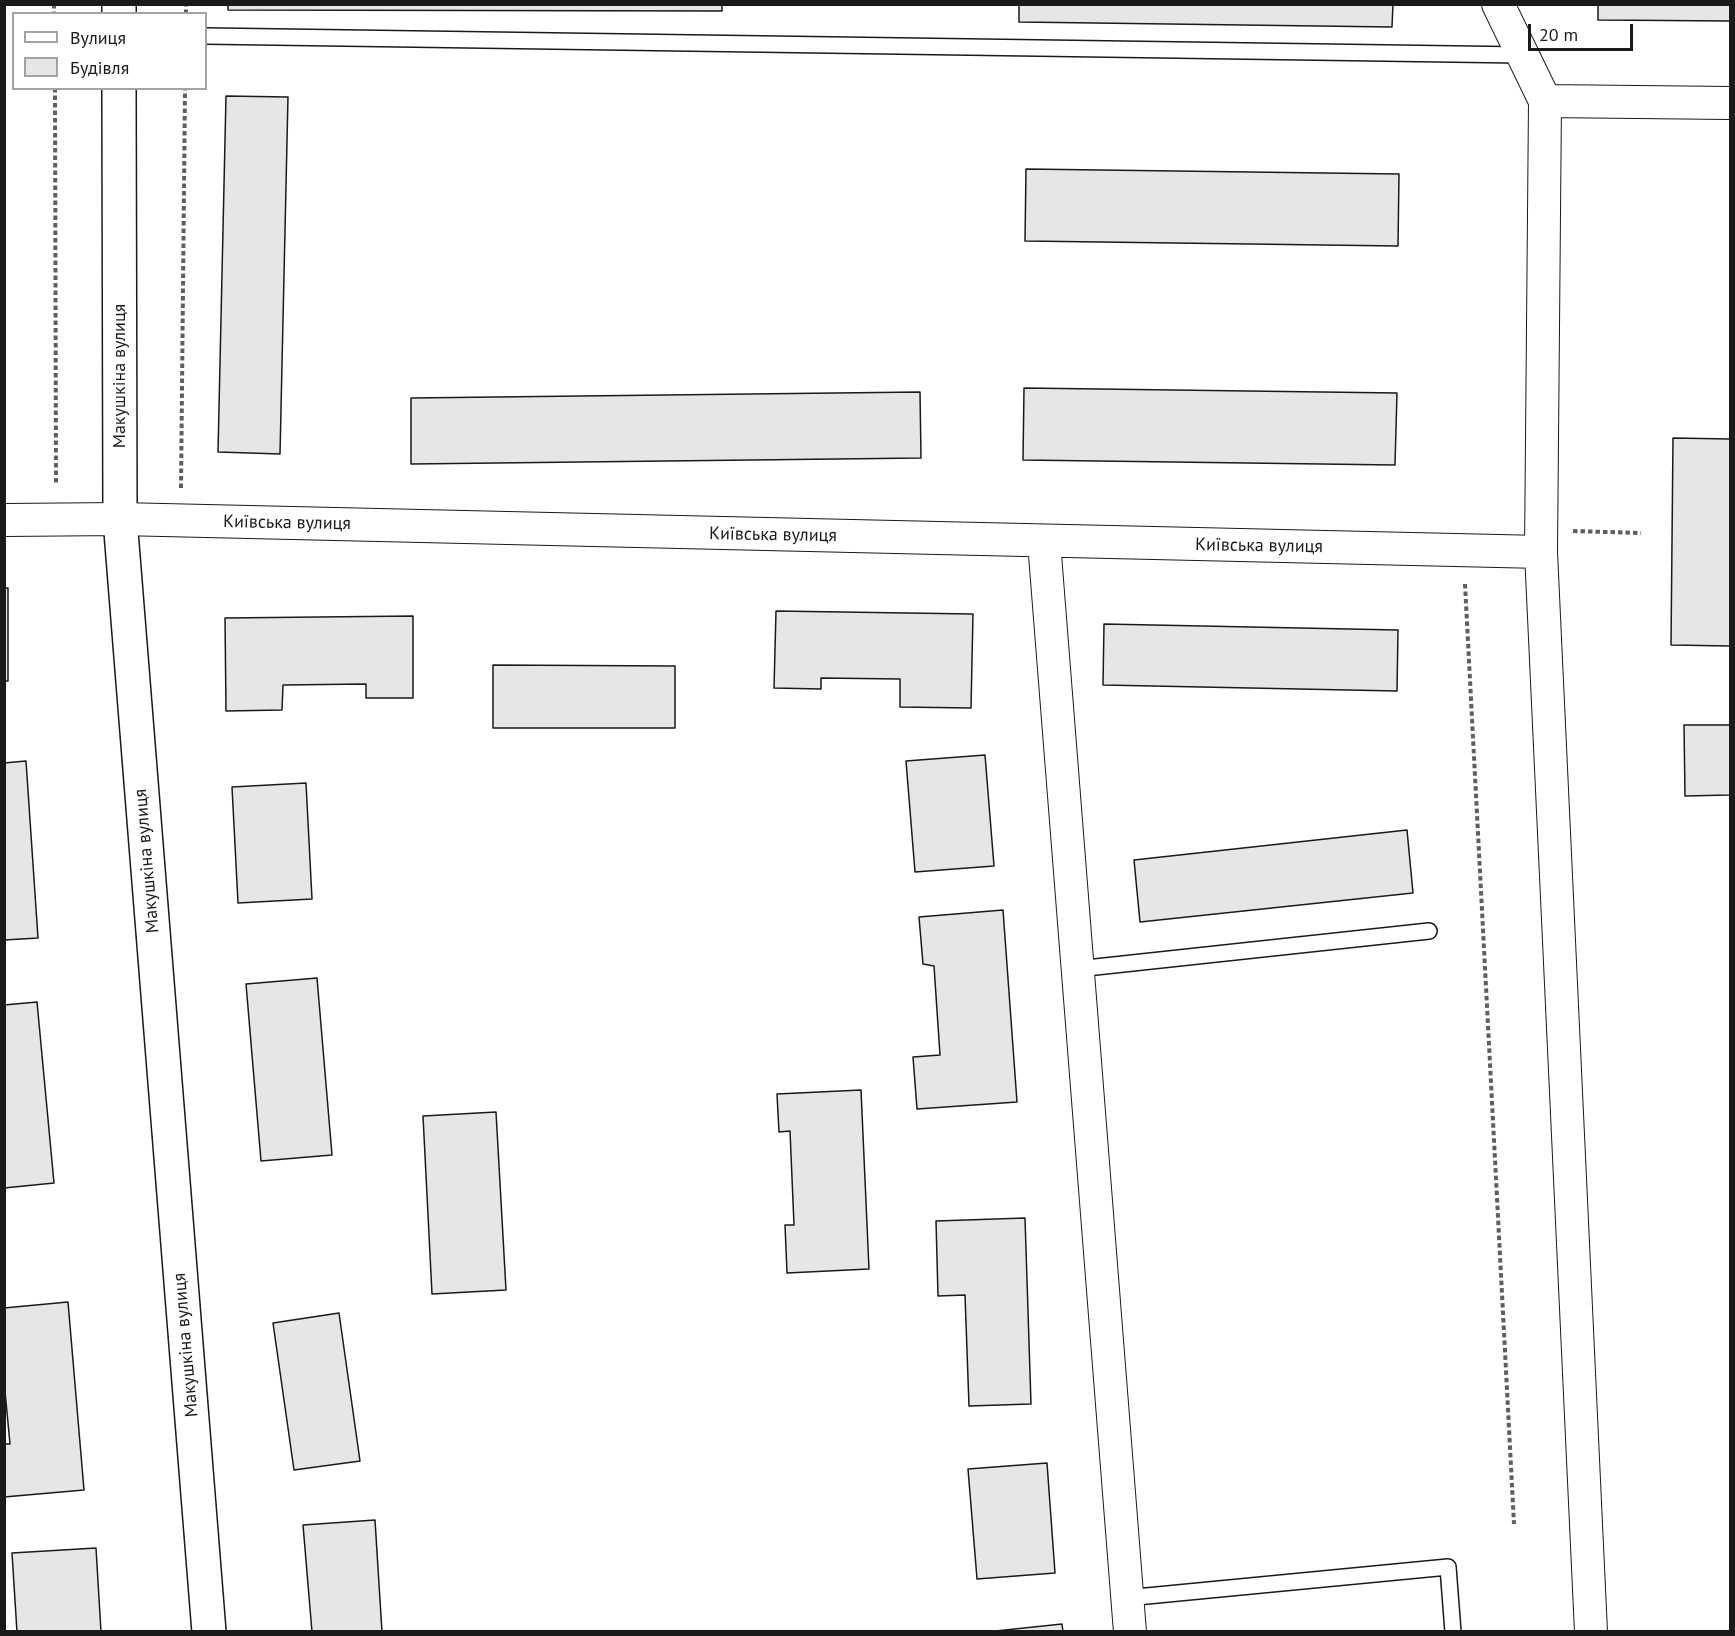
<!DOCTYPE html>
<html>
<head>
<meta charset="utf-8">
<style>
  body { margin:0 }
  #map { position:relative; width:1735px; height:1636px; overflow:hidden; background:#fff; font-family:"PT Sans",sans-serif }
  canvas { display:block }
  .frame { position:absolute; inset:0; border:6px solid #1a1a1a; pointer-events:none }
  .legend { position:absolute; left:12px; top:12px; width:195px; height:78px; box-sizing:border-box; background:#fff; border:2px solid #a3a3a3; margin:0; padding:8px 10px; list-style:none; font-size:18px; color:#1a1a1a }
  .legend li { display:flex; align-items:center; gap:12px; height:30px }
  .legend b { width:30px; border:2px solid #a3a3a3 }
  .scale { position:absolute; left:1528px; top:24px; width:105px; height:27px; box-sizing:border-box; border:3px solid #1a1a1a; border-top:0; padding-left:8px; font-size:18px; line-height:21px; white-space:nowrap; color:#1a1a1a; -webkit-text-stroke:4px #fff; paint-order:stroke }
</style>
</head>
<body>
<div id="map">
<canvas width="1735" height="1636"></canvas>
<div class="frame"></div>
<ul class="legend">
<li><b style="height:8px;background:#fff"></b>Вулиця</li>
<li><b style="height:16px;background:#e6e6e6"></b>Будівля</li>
</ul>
<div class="scale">20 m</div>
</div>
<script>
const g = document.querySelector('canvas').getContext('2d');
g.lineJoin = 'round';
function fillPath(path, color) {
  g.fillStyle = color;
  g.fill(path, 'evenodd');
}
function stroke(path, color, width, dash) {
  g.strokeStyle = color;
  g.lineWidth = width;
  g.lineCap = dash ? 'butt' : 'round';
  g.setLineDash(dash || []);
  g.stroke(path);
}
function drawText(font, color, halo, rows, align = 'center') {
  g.font = font + ' "PT Sans",sans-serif';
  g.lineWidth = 4.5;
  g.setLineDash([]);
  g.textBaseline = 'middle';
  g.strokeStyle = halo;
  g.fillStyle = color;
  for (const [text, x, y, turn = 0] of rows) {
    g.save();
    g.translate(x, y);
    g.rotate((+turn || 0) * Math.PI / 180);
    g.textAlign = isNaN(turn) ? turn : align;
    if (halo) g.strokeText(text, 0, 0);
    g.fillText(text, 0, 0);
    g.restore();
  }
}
const building = new Path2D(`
  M228 4H722V11L228 10Z
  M1019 4H1393L1392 27 1019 22Z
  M1598 4H1730V21L1598 20Z
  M226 96 288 97 280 454 218 452Z
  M1026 169 1399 174 1398 246 1025 241Z
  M1024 388 1397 393 1395 465 1023 460Z
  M920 392 921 458 411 464V398Z
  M1673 438 1730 439V646L1671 645Z
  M4 588H8V681H4Z
  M776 611 973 614 971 708 900 707V679L821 678V689L774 688Z
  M413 616V698H366V684L283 685 282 710 226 711 225 618Z
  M1104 624 1398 630 1397 691 1103 685Z
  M493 665 675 666V728H493Z
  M1684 725H1730V795L1685 796Z
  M985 755 994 866 915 872 906 761Z
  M26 761 38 938 4 940V763Z
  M306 783 312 899 238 903 232 787Z
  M1407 830 1413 893 1140 922 1134 860Z
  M1003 910 1017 1102 917 1109 913 1057 940 1055 934 966 923 964 919 917Z
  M317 978 332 1155 261 1161 246 984Z
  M37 1002 54 1183 4 1188V1005Z
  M861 1090 869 1269 787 1273 785 1225H794L790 1131 779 1132 777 1094Z
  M496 1112 506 1290 432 1294 423 1116Z
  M1025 1218 1031 1404 969 1406 965 1295 938 1296 936 1221Z
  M68 1302 84 1490 4 1497V1444H10L4 1381V1308Z
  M339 1313 360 1461 294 1470 273 1323Z
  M1047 1463 1055 1573 977 1579 968 1469Z
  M375 1520 382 1632H312L303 1525Z
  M96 1548 101 1632H17L12 1553Z
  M1062 1624 1063 1632H986Z`);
const path = new Path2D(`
  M54 4V14
  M186 14V4
  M55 88 56 485
  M181 488 185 88
  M1573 531 1641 533
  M1465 584 1514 1524`);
const lane = new Path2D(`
  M206 36 1523 55
  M1077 969 1429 931
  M1126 1598 1448 1567 1453 1632`);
const street = new Path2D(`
  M1498 4 1545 101 1541 552 1591 1632
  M1545 101 1730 103
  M4 520 120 519 1541 552
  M1044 542 1130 1632`);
const secondary = new Path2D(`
  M119 4V14
  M119 88 120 519 209 1632`);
const streetNames = [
  ["Макушкіна вулиця",120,376,-90],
  ["Київська вулиця",287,523,1],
  ["Київська вулиця",773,535,1],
  ["Київська вулиця",1259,546,1],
  ["Макушкіна вулиця",147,861,-95],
  ["Макушкіна вулиця",186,1345,-95]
];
fillPath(building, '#e6e6e6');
stroke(building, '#1a1a1a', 1.5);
stroke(lane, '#1a1a1a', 18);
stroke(street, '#1a1a1a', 34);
stroke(secondary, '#1a1a1a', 36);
stroke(path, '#5f5f5f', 4, [4.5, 3]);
stroke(lane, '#fff', 15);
stroke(street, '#fff', 32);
stroke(secondary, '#fff', 33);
drawText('18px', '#1a1a1a', '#fff', streetNames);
</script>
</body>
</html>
